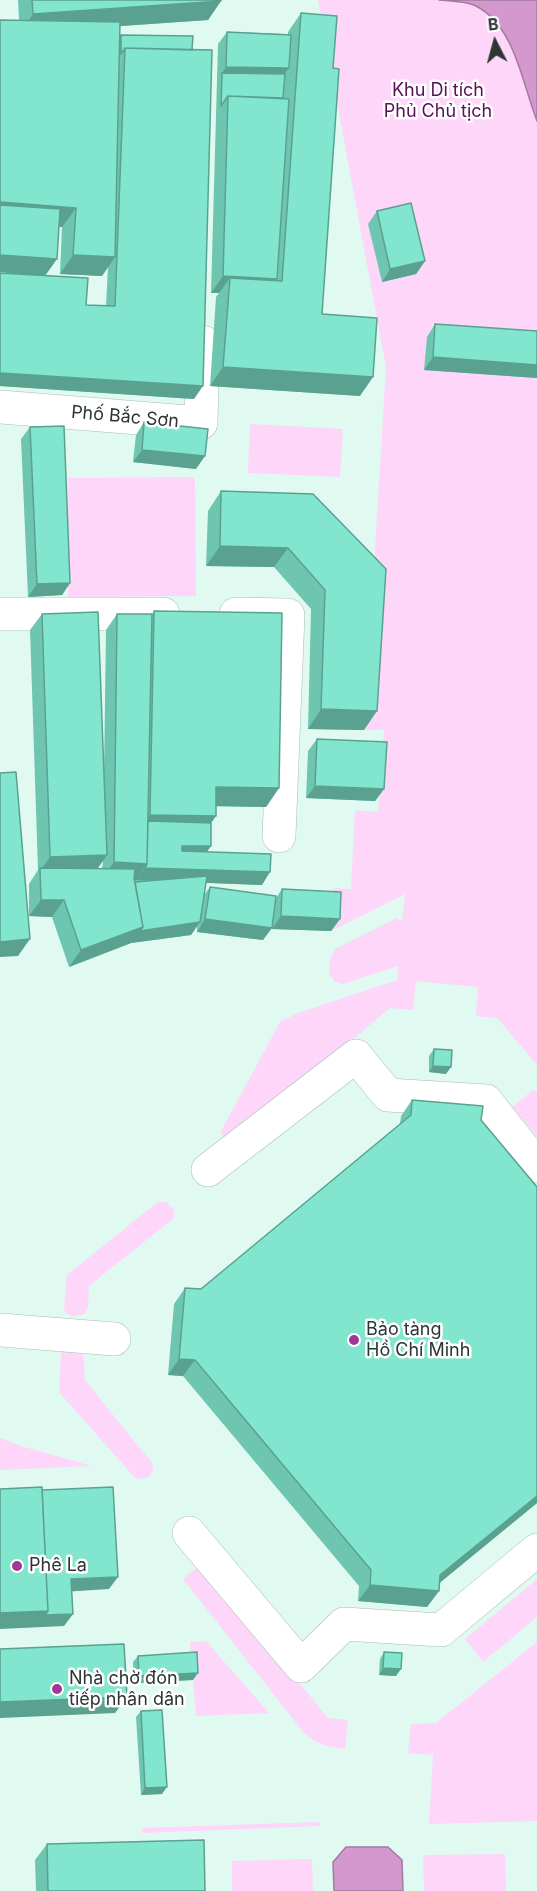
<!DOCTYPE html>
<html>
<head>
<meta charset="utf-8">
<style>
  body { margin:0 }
  #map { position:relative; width:537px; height:1891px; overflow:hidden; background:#e0faf2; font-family:Inter,sans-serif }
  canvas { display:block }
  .north { position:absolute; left:465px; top:12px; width:60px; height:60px; -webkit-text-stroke:4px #fff; paint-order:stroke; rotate:354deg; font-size:16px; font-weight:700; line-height:24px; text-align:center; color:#2c3633 }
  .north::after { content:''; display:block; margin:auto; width:21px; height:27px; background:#2c3633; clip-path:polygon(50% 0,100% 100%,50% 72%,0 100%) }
</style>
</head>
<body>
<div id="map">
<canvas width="537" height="1891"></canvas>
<div class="north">B</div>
</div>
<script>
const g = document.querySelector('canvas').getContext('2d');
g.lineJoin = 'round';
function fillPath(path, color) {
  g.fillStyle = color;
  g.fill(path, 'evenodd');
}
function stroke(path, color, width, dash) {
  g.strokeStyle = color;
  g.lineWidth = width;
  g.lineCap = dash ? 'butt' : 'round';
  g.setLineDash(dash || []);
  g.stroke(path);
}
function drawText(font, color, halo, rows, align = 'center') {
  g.font = font + ' Inter,sans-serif';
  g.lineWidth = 5;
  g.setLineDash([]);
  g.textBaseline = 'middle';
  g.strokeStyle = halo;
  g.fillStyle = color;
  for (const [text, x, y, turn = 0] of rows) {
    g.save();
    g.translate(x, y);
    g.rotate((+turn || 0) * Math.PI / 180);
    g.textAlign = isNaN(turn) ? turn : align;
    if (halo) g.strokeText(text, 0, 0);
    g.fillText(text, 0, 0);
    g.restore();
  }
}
const green = new Path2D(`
  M318 0H537V1065L497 1018 476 1016 478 987 416 981 413 1010 390 1008 229 1143 220 1133 280 1022 298 1013 397 980 398 966 343 984 335 982 329 974 330 960 335 949 397 918 402 921 405 894 331 931 333 888 351 889 355 810 378 812 384 730H364L386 367Z
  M250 424 343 429 340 477 248 473Z
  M195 477 196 596 68 597V478Z
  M534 1089 537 1093V1137L512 1107Z
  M166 1202 174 1209 173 1219 89 1286 88 1308 84 1314 73 1317 66 1313 64 1309 67 1275 158 1202Z
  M63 1351H81L84 1359 85 1380 152 1463 153 1470 149 1477 142 1479 135 1478 59 1392 61 1354Z
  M0 1438 24 1447 92 1466 0 1470Z
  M201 1564 328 1718 348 1720 345 1749C328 1747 317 1745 304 1733L183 1579Z
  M537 1579V1617L483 1662 465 1639Z
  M206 1641 269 1713 196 1716 190 1642Z
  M537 1642V1821L429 1824 433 1755 408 1753 411 1724 436 1723Z
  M320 1822V1826L142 1833V1828Z
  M505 1854 506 1891H424L423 1855Z
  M312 1859 313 1891H232V1861Z`);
const water = new Path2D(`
  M439 0H537V121C522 83 515 26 476 6 466 1 450 1 439 0Z
  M346 1847H388L402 1860 403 1891H334L333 1862Z`);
const minor = new Path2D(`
  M0 407 201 423 203 342
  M0 614H163
  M236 614 288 615 279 836
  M208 1170 356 1056 388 1095 486 1101 537 1166
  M0 1330 114 1339
  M189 1533 301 1666 344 1624 441 1630 537 1550`);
const wall = new Path2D(`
  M18 0H221V1L208 20 120 26V37L121 35 192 50 194 399 0 386 19 20ZM59 227H62L60 274 102 276 108 267 106 306 86 305 45 275Z
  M301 13 333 68 322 314 360 396 210 386 216 297 219 293H211L218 44 227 32 288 34V32Z
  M377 211 425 261 416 274 382 282 368 224Z
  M435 324 537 331V378L424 370 427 337Z
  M144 422 196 469 133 462 136 435Z
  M30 427 70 583 62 595 28 597 21 439Z
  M221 491 313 494 364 730 308 729 311 609 274 567 206 566 208 511Z
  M154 611 279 788 266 807 216 806V816L211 823 206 852 262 885 206 883 204 895 210 887 276 898 282 889 340 919 331 931 272 929V922L263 940 197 932V926L191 935 131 943 69 967 52 917 29 916V884L38 870 30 630 42 614 104 773 106 630 117 614H152ZM103 861 102 869H97Z
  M317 739 384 789 375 801 306 798 308 751Z
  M434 1049 446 1074 429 1072V1056Z
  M412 1100 481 1120 537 1503 439 1583V1591L427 1607 358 1601 359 1586 183 1376 168 1375 174 1304 185 1288 201 1289 400 1124 401 1116Z
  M384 1652 396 1676 379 1675 380 1659Z
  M138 1656 193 1680 134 1683 133 1662Z
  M141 1711 162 1794 141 1795 136 1717Z
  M47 1844 205 1891H36L35 1860Z`);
const shadedWall = new Path2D(`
  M221 1 208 20 20 33 33 14Z
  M226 67 289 68 280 80 222 73Z
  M0 202 76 208 62 227 0 223Z
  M0 255 57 259 45 276 0 272Z
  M73 255 115 257 102 276 60 274Z
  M425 261 416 274 382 282 390 269Z
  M223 276 277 279 265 295 230 278 219 293H211Z
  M433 357 537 365V378L424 370Z
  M223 367 373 377 360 396 210 386Z
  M0 373 203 386 194 399 0 386Z
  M142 450 205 456 196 469 133 462Z
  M220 546 288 548 274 567 206 566Z
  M70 583 62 595 28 597 37 584Z
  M321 709 377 711 364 730 308 729Z
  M315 786 384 789 375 801 306 798Z
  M216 787 279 788 266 807 202 806Z
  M150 815 216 816 202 835 146 821Z
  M182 846H211L202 859 173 858Z
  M107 855 95 872 40 871 50 857Z
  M114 862 147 864 136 880 102 879Z
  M145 868 270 872 262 885 136 880Z
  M41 900H64L52 917 29 916Z
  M281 916 340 919 331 931 272 929Z
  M205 919 272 928 263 940 197 932Z
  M200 922 191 935 131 943 69 967 81 950 143 927Z
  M30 939 18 956 0 957V942Z
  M433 1066 451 1067 446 1074 429 1072Z
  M179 1359 195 1360 183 1376 168 1375Z
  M537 1496V1503L431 1590 439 1591 427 1607 358 1601 370 1585Z
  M118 1577 109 1589 62 1592 71 1579Z
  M48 1611 73 1614 64 1626 0 1629V1613Z
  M383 1668 401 1669 396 1676 379 1675Z
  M198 1673 193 1680 134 1683 139 1676Z
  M127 1697 115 1713 0 1718V1702Z
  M167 1787 162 1794 141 1795 145 1788Z`);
const building = new Path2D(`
  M32 0H221V1L33 14Z
  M301 13 337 16 333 68 339 69 322 314 377 318 373 377 223 367 230 278 282 281Z
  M0 20 120 22 115 257 73 255 76 208 0 202Z
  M227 32 291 35 289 68 226 67Z
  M121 35 193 36 192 50 125 48 121 54Z
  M125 48 212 50 203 386 0 373V273L88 278 86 305 115 306Z
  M222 73 285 74 283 98 228 96 221 106Z
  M228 96 289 99 277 279 223 276Z
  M411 203 425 261 390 269 377 211Z
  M0 205 60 209 57 259 0 255Z
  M435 324 537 331V365L433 357Z
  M144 422 208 429 205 456 142 450Z
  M64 426 70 583 37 584 30 427Z
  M221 491 313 494 386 569 377 711 321 709 325 590 288 548 220 546Z
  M154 611 282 613 279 788 216 787V816L150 815Z
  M98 612 107 855 50 857 42 614Z
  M117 614H152L147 864 114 862Z
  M317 739 387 742 384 789 315 786Z
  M16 772 30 939 0 942V773Z
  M148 821 211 823V846H182V851L271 854 270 872 145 868 147 864Z
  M40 868 135 869 134 878 143 927 81 950 64 900H41Z
  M207 876 200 922 140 931 143 927 135 882Z
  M210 887 276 896 272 928 205 919Z
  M282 889 341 892 340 919 281 916Z
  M434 1049 452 1050 451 1067 433 1066Z
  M412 1100 483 1106 481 1120 537 1187V1496L440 1575 439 1591 370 1585 371 1570 195 1360 179 1359 185 1288 201 1289 411 1115Z
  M42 1487 48 1611 0 1613V1489Z
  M113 1487 118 1577 71 1579 73 1614 45 1615 48 1611 42 1490Z
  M124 1644 127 1697 0 1702V1649Z
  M197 1652 198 1673 139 1676 138 1656Z
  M384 1652 402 1653 401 1669 383 1668Z
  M162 1710 167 1787 145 1788 141 1711Z
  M204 1840 205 1891H48L47 1844Z`);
const markers = [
  [354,1340,6,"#9f389b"],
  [17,1566,6,"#9f389b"],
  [57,1689,6,"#9f389b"]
];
const parkNames = [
  ["Khu Di tích",438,91],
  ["Phủ Chủ tịch",438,112]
];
const streetNames = [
  ["Phố Bắc Sơn",125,417,5]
];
const poiNames = [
  ["Bảo tàng",366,1330],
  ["Hồ Chí Minh",366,1351],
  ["Phê La",29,1566],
  ["Nhà chờ đón",69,1679],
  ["tiếp nhân dân",69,1700]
];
fillPath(green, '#fdd6f9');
fillPath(water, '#d498cf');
stroke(water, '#a27ba0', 1.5);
stroke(minor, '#a5beb6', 34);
stroke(minor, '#fff', 33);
fillPath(wall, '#6fc6b0');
fillPath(shadedWall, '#5aa190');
fillPath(building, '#81e6cd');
stroke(building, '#5aa190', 1.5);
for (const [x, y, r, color] of markers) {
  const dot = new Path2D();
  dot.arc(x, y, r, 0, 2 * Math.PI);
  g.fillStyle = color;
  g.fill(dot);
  stroke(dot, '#fff', 2);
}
drawText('18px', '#581156', '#fff', parkNames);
drawText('18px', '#2c3633', '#fff', streetNames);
drawText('18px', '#2c3633', '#fff', poiNames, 'left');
</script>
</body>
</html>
